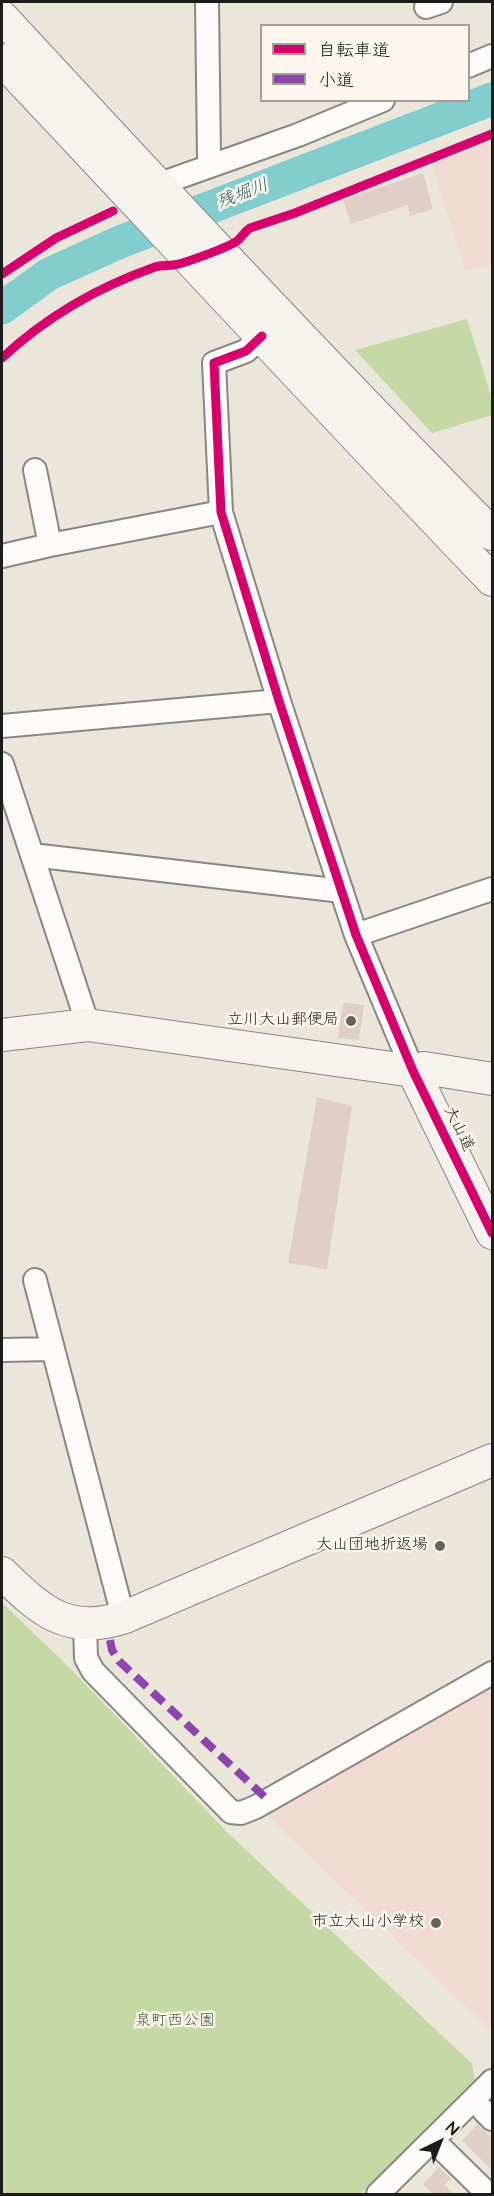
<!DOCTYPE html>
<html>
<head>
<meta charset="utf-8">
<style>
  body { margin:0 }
  #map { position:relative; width:494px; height:2196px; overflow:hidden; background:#eae6d9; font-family:"Architects Daughter","Klee One",sans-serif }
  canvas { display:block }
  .frame { position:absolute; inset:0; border:3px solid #1c1c1c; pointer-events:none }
  .legend { position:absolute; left:260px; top:24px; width:210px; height:78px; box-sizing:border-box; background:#fbf7ec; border:2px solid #a29f99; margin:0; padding:8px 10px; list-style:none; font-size:18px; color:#1c1c1c }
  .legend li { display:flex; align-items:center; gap:12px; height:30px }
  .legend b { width:30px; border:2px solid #a29f99 }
  .north { position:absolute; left:410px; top:2112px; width:60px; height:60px; -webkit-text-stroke:4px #fbf7ec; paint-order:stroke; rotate:43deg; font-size:16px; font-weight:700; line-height:24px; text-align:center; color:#1c1c1c }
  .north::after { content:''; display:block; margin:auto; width:21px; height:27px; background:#1c1c1c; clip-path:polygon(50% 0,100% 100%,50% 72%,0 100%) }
</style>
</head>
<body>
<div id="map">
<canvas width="494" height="2196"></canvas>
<div class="frame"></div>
<ul class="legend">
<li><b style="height:8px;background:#d6006c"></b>自転車道</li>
<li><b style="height:8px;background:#8e44ad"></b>小道</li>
</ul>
<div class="north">N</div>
</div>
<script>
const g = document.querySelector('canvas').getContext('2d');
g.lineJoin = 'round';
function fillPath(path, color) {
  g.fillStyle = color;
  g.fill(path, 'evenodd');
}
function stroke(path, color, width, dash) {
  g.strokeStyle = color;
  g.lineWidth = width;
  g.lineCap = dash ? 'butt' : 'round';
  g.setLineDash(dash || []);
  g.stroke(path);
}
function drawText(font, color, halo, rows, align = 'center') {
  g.font = font + ' "Architects Daughter","Klee One",sans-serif';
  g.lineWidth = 5;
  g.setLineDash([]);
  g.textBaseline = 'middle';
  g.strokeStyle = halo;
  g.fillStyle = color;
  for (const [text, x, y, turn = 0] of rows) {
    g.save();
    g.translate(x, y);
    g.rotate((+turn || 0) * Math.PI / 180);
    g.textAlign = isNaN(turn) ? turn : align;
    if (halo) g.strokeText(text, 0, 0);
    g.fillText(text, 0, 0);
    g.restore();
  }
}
const built = new Path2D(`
  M492 141V264L469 270 464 267 432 164Z
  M492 1686V2032L266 1814Z`);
const green = new Path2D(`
  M467 319 492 399V415L432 433 355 350Z
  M2 1603 67 1665 225 1830 472 2064 475 2080 360 2194H2Z`);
const river = new Path2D(`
  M2 308 49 274 120 242 492 99`);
const building = new Path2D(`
  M423 173 433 209 410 216 408 205 351 224 343 200Z
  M343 1003 364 1005 359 1040 338 1038Z
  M317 1097 352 1106 327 1269 288 1263Z
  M478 2124 492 2138V2170L462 2141Z
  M439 2167 451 2179 444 2185 454 2194H433L423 2184Z`);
const street = new Path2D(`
  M207 2 209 156 211 165
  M426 7 441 2
  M468 66 492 56
  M157 185 298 135 383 100
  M262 336 246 351 214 363 221 512 279 701 356 935 413 1071
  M35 470 50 545
  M2 556 50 545 221 512
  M2 726 279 701
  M2 764 88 1025
  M32 855 342 891
  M356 935 492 889
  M35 1280 119 1601 125 1617
  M2 1350 53 1349
  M85 1624 86 1658 93 1671 231 1812 241 1813 256 1807 492 1673
  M484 2111 492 2119
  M433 2140 488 2194
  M378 2194 492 2081`);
const secondary = new Path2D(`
  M2 17C163 191 325 365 492 534
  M2 60C165 233 327 408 492 580
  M2 1035 88 1025 413 1071 424 1068 492 1079
  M413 1071 492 1233
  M2 1573C41 1611 68 1636 125 1617L492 1460`);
const quiet = new Path2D(`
  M110 1640 112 1650 119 1661 268 1800`);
const cycleway = new Path2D(`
  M2 274 56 238 113 211
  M262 336 246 351 214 363 221 512 279 701 356 935 413 1071 492 1233
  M2 358C45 318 98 287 155 267 161 265 166 266 173 265 183 264 229 247 237 241 242 237 244 232 250 228L295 213 492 134`);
const markers = [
  [351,1021,6,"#64635e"],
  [440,1546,6,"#64635e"],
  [436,1923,6,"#64635e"]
];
const poiNames = [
  ["立川大山郵便局",339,1021],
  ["大山団地折返場",428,1546],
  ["市立大山小学校",424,1923]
];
const streetNames = [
  ["大山道",458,1129,64]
];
const parkNames = [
  ["泉町西公園",175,2022]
];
const waterNames = [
  ["残堀川",243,195,-21]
];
fillPath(built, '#f1dad1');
fillPath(green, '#c4d9a4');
stroke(river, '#82cece', 33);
fillPath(building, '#e0cfc6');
stroke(street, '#898781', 26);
stroke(secondary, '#898781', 34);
stroke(street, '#fcfbf9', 22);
stroke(secondary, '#f6f3ee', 32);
stroke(quiet, '#8e44ad', 8, [15, 8]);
stroke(cycleway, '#d6006c', 9);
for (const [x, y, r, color] of markers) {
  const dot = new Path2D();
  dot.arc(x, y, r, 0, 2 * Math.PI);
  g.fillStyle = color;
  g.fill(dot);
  stroke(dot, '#fbf7ec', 2);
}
drawText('16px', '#1c1c1c', '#fbf7ec', poiNames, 'right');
drawText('16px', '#1c1c1c', '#fbf7ec', streetNames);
drawText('16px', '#4c5a3d', '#fbf7ec', parkNames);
drawText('italic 18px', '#335f62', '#fbf7ec', waterNames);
</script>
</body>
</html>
